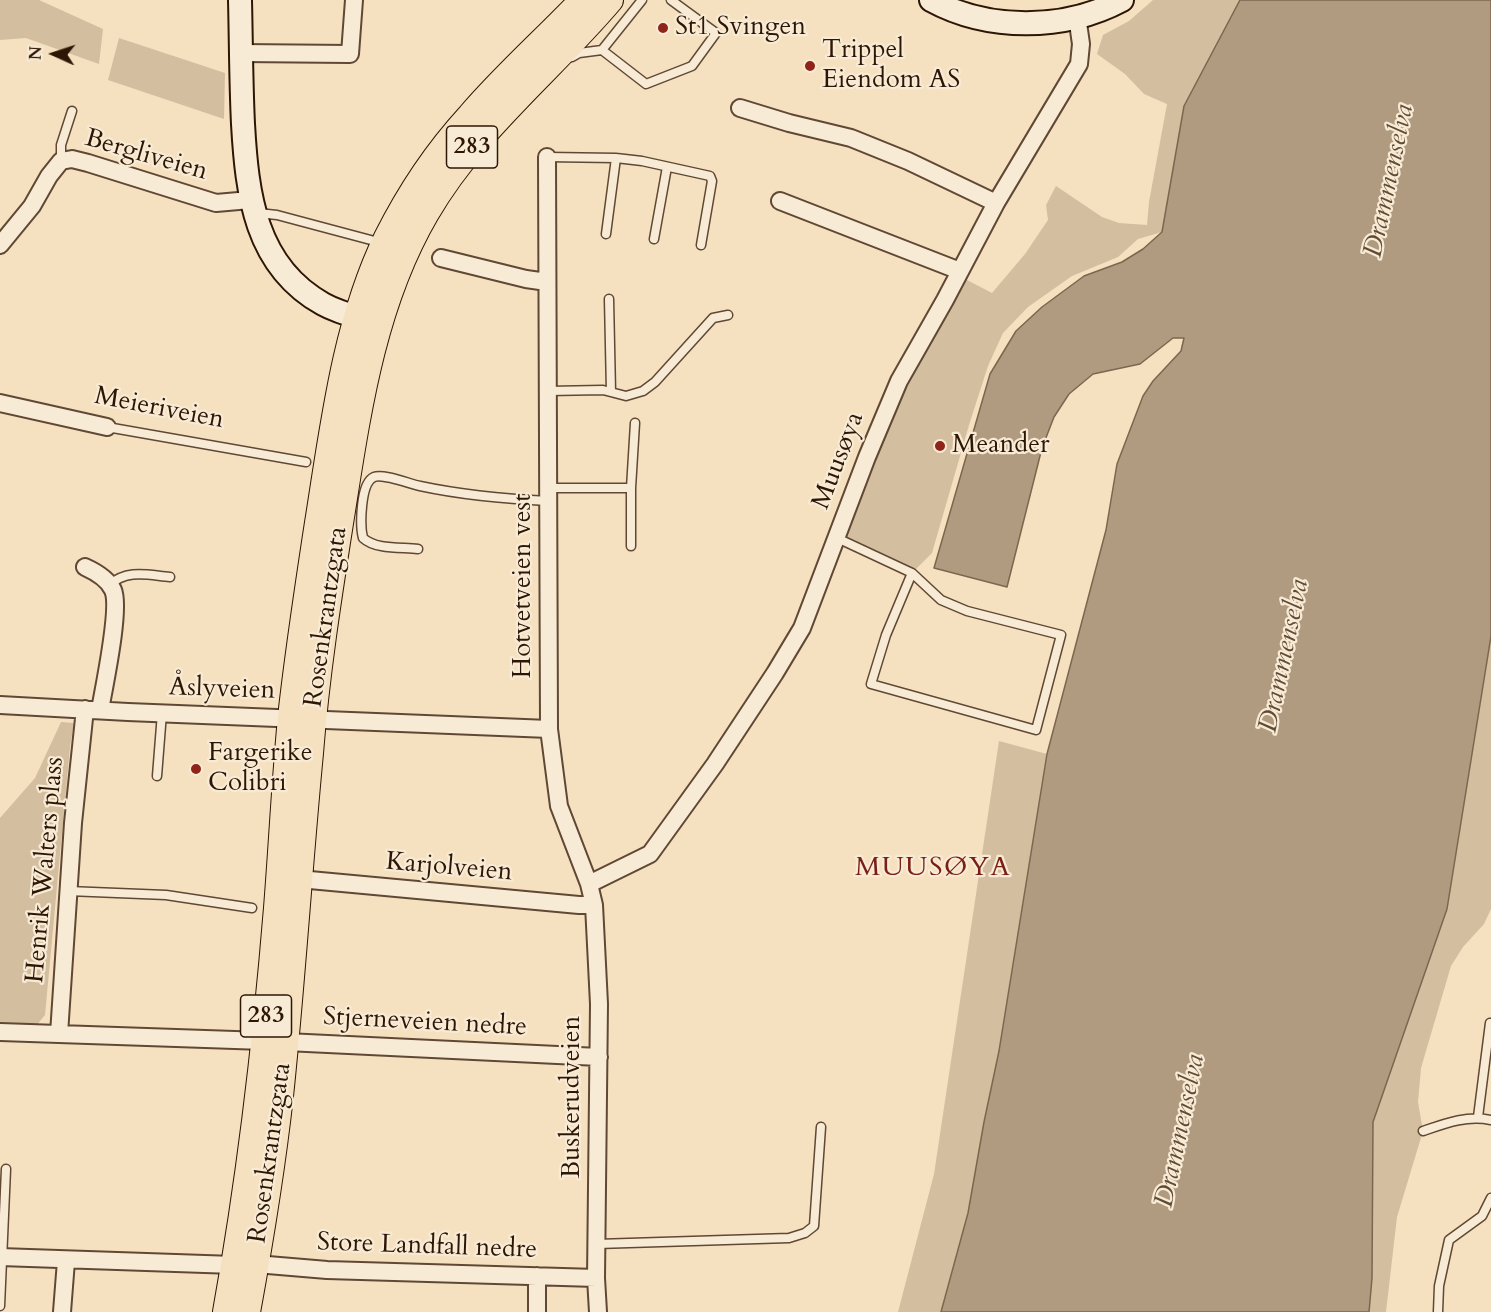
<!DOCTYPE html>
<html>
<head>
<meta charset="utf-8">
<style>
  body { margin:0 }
  #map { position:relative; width:1491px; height:1312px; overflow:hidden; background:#f5e0c0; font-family:Cardo,serif }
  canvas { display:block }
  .north { position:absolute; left:24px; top:24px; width:60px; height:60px; -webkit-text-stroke:4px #f8ebd6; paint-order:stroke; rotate:273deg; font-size:16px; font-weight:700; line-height:24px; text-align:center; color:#2e1605 }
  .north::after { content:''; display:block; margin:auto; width:21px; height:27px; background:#2e1605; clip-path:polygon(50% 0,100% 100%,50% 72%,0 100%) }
</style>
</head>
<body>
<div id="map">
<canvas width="1491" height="1312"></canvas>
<div class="north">N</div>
</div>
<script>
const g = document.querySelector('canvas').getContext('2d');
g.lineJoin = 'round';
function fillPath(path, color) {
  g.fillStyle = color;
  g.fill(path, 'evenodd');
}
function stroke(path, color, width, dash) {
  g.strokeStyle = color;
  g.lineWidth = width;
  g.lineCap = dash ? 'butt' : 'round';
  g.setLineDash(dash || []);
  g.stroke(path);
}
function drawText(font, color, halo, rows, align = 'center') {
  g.font = font + ' Cardo,serif';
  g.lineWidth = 4.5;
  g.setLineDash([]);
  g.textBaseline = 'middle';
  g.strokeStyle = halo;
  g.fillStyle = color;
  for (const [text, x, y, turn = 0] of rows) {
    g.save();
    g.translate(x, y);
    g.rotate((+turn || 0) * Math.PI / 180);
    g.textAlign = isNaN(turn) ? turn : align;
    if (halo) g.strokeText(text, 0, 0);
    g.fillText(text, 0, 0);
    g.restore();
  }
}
const green = new Path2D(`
  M0 0H39L103 29 99 64 26 38 0 40Z
  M1153 0H1240L1184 106 1162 232 1138 239 1118 257 1072 276 1028 307 1003 333 988 366 969 425 932 553 912 573 837 538 945 300 965 279 992 293 1025 254 1048 220 1046 205 1056 186 1102 217 1119 223 1147 225 1149 202 1167 104 1144 94 1125 74 1097 54 1103 35 1129 21Z
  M119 38 225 73 224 119 108 80Z
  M1491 637V909L1484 924 1463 947 1451 966 1421 1068 1418 1102 1423 1131 1397 1217 1386 1312H1369L1372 1278 1373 1122 1447 909Z
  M61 722 74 723 70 747 45 1015 36 1026 0 1025V818L35 778Z
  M999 741 1047 754 999 1051 984 1122 968 1213 941 1312H898L934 1174Z`);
const water = new Path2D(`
  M1240 0H1491V636L1447 909 1373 1122 1372 1278 1369 1312H941L968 1213 984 1122 999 1051 1047 754 1106 530 1117 464 1143 396 1153 381 1181 351 1184 338H1173L1140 364 1093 374 1069 394 1054 417 1042 448 1007 587 934 568 990 374 1016 331 1042 307 1084 276 1122 262 1143 249 1162 232 1184 106Z`);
const lane = new Path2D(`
  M602 50 642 0
  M572 57 579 53 602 50 646 84 692 66 716 33 671 0
  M547 157 616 158 642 161 710 176 712 181 701 245
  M61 161V145L72 111
  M258 213 277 215 382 243
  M606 234 616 158
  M654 239 667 167
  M609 299 611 392
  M548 391 603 390 626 396 643 391 655 382 713 318 728 315
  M107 427 306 462
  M549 488H631
  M837 538 912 573 941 600 967 611 1061 635 1036 730 871 684 886 635 912 573
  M631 546V488L635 423
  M418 549C402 547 376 550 363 538 360 526 360 483 374 477 383 473 410 484 420 486 462 495 506 499 549 501
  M109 585C128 569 147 575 170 577
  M157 776 162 713
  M68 891 166 895 252 908
  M1478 1117 1490 1023
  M1423 1131C1446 1123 1467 1115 1491 1120
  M597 1244 789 1238 805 1233 814 1226 821 1127
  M0 1306 6 1169
  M1438 1312 1439 1286 1449 1240 1482 1216 1491 1198`);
const street = new Path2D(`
  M241 53 350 54 354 0
  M740 108 789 123 851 138 908 161 996 203
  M547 157 549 729 559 806 589 884 594 905 599 1004 596 1278 598 1312
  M780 201 960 271
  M0 245 32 206 49 176 61 161 72 159 88 163 216 203 250 200
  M441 258 526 279 547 282
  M0 403 107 427
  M85 567C96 572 108 579 113 590 121 608 104 687 100 710
  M0 705 128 712 549 729
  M299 879 579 905H594
  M589 884 650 854 715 764 775 673 802 628 867 457 899 381 945 300 996 203 1079 64 1081 44 1077 16
  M0 1032 264 1041
  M59 1034 73 823 85 709
  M286 1042 599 1057
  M0 1257 234 1265
  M256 1264 327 1270 596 1278
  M537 1276V1312
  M62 1312 66 1261`);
const secondary = new Path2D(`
  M240 0C241 41 241 83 243 124 247 194 255 266 323 304 339 313 357 317 374 322
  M931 0C988 31 1064 31 1122 0`);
const primary = new Path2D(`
  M226 1312C250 1179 266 1043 277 908 282 845 285 781 291 718 298 653 308 588 318 523 333 429 345 324 387 238 409 194 437 152 470 116 505 75 546 39 583 0
  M247 1312C260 1241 272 1168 280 1096 292 982 299 867 310 753 316 676 328 599 340 523 357 417 371 307 426 213 474 130 549 72 610 0`);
const markers = [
  [663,28,6,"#8f2418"],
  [810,66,6,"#8f2418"],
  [940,446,6,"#8f2418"],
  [196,769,6,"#8f2418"]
];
const shields = [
  [472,147,51],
  [266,1016,51]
];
const shieldNames = [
  ["283",472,147],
  ["283",266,1016]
];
const poiNames = [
  ["St1 Svingen",675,28],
  ["Trippel",822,51],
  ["Eiendom AS",822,81],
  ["Meander",952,446],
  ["Fargerike",208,754],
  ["Colibri",208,784]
];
const streetNames = [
  ["Bergliveien",146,156,16],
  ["Meieriveien",159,409,11],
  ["Muusøya",839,461,-69],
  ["Hotvetveien vest",524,586,-90],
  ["Rosenkrantzgata",327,617,-82],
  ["Åslyveien",222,690,2],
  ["Karjolveien",449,868,5],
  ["Henrik Walters plass",46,870,-85],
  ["Stjerneveien nedre",425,1023,3],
  ["Buskerudveien",573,1097,-90],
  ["Rosenkrantzgata",271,1153,-82],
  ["Store Landfall nedre",427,1247,2]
];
const waterNames = [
  ["Drammenselva",1390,181,-78],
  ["Drammenselva",1285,656,-78],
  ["Drammenselva",1181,1131,-78]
];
const neighbourhoodNames = [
  ["MUUSØYA",933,869]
];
fillPath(green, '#d3bea0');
fillPath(water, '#b19b80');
stroke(water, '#7d664f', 1.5);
stroke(lane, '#604834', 11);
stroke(street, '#604834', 20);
stroke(secondary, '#2e1605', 26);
stroke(primary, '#2e1605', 28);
stroke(lane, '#f8ebd6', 8);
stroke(street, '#f8ebd6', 16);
stroke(secondary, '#f8ebd6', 22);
stroke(primary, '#f5e0c0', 26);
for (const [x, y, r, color] of markers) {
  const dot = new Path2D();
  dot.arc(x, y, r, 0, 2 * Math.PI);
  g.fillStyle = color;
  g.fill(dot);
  stroke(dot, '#f8ebd6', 2);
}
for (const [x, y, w] of shields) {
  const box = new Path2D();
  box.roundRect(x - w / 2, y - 21, w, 42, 4.5);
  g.fillStyle = '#f8ebd6';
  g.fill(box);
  stroke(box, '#2e1605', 1.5);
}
drawText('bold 24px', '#2e1605', null, shieldNames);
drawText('26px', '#2e1605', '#f8ebd6', poiNames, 'left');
drawText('26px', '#2e1605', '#f8ebd6', streetNames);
drawText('italic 27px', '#624b36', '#f8ebd6', waterNames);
g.letterSpacing = '1.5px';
drawText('27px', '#7a1f14', '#f8ebd6', neighbourhoodNames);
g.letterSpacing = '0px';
</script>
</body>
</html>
